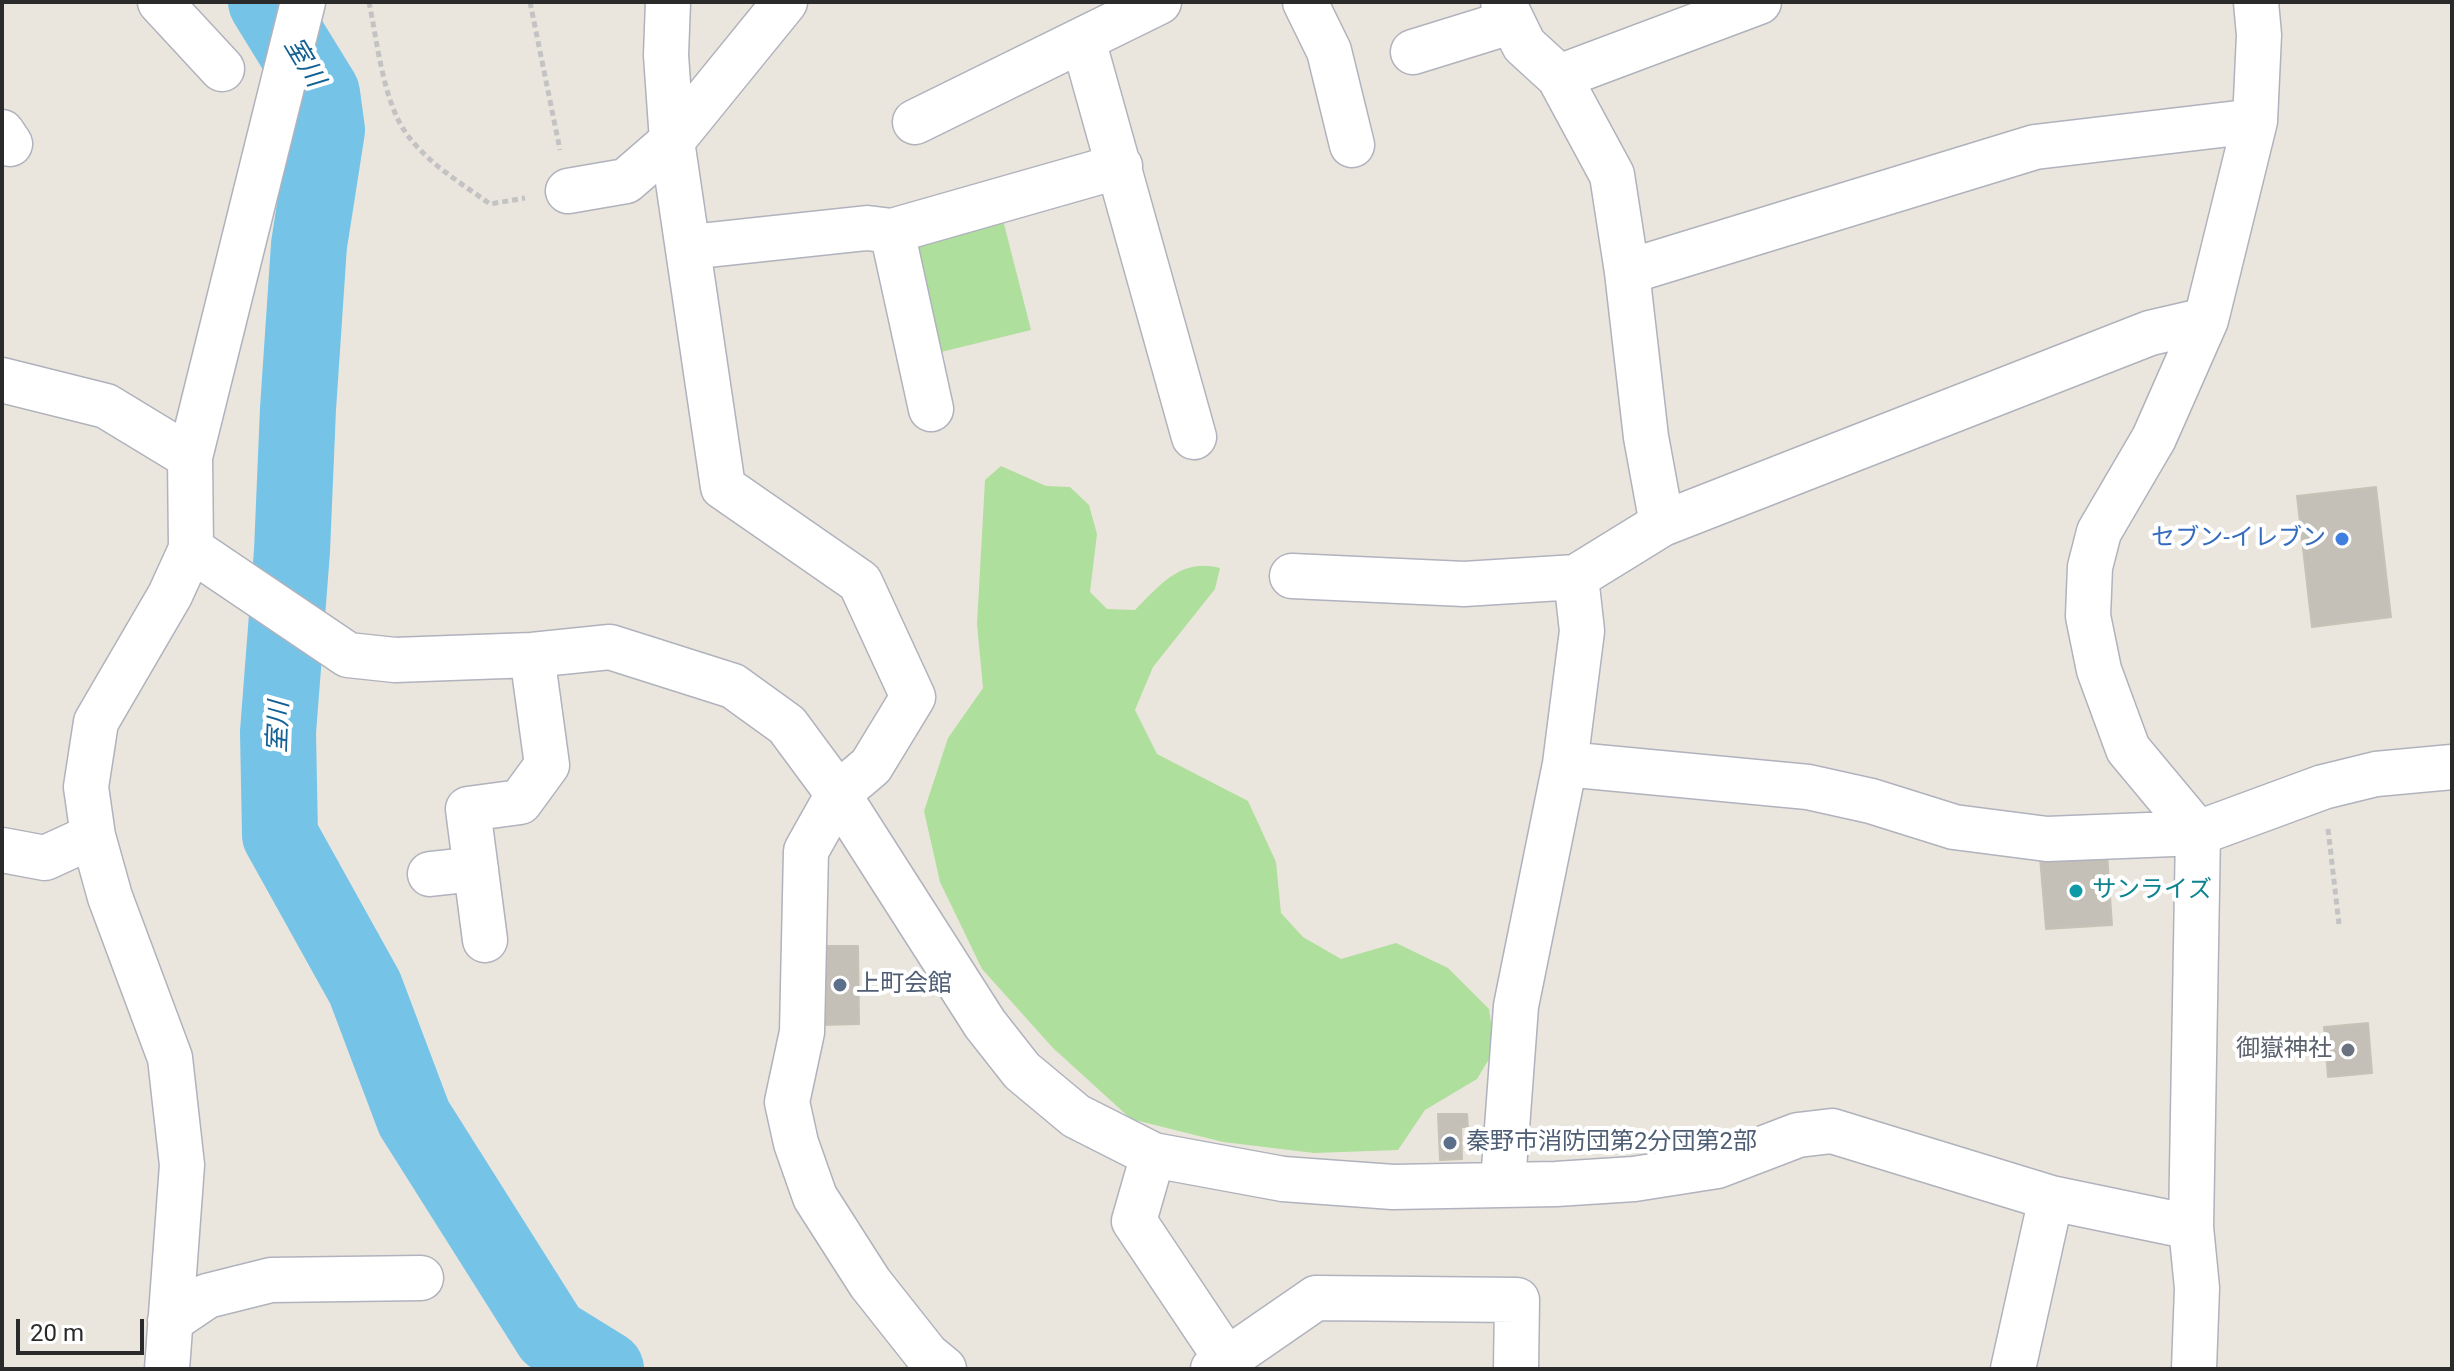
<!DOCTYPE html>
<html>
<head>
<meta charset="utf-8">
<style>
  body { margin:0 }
  #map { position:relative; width:2454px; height:1371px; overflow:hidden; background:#ebe6dd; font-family:Roboto,sans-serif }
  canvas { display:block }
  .frame { position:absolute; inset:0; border:4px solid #2a2a2a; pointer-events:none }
  .scale { position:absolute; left:16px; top:1319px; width:128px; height:36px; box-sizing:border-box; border:4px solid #2a2a2a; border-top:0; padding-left:10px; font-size:24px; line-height:28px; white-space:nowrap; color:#2a2a2a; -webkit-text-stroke:6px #fff; paint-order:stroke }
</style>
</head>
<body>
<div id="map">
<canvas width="2454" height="1371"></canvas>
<div class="frame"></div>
<div class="scale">20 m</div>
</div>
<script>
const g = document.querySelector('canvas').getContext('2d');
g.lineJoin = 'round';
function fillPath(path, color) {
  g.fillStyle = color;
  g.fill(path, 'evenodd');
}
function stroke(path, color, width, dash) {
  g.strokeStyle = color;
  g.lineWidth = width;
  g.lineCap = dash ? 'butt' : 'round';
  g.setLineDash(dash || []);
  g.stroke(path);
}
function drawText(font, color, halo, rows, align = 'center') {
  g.font = font + ' Roboto,"Noto Sans JP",sans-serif';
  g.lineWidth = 8;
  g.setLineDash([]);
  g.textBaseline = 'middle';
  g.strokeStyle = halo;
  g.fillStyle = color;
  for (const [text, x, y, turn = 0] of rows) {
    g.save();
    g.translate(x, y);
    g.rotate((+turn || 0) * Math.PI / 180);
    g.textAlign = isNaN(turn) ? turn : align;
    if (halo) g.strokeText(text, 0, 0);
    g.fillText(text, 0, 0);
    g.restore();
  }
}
const green = new Path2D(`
  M1002 216 1031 330 937 353 912 251 923 236Z
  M1001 466 1046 486 1070 487 1089 505 1097 534 1090 592 1107 609 1135 610C1161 584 1181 558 1220 568L1215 589 1153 667 1135 710 1157 754 1248 801 1276 862 1281 913 1303 937 1341 959 1396 943 1448 968 1489 1009 1495 1049 1477 1079 1425 1110 1398 1150 1314 1153 1223 1142 1131 1119 1053 1048 982 969 940 882 924 811 948 738 983 688 977 624 985 480Z`);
const river = new Path2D(`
  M266 2 322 93 327 130 309 245 298 409 292 551 278 732 280 835 365 988 414 1118 551 1335 606 1369`);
const building = new Path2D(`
  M2376 487 2391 617 2312 627 2297 496Z
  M2107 852 2112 925 2046 929 2040 857Z
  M822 946H858L859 1024 823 1025Z
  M2368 1023 2372 1073 2328 1077 2324 1027Z
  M1438 1114H1467L1468 1127H1461L1462 1159 1440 1160Z`);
const path = new Path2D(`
  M369 2C377 40 383 101 406 133 427 163 461 183 490 204L525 198
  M530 2 560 150
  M2328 829 2339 924`);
const minor = new Path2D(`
  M160 2 222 69
  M668 2 666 55 672 141 723 487 860 582 913 697 871 766 838 794 806 851 802 1032 787 1102 796 1143 815 1197 870 1283 927 1355 944 1369
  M1305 2 1329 51 1352 145
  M1503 2 1524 45 1559 77 1612 175 1627 272 1646 437 1662 524
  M1083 40 1194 437
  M1413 52 1510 22
  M1559 77 1759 2
  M915 122 1159 2
  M2 132 10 144
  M568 191 626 181 672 141 785 2
  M892 231 931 409
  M690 247 867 228 892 231 1120 166
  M1627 272 2035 147 2255 121
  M2 380 106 406 190 457
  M191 549 348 655 395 660 532 655 610 647 733 686 787 725 838 794 985 1024 1022 1071 1076 1116 1153 1155 1283 1179 1393 1187 1556 1184 1634 1179 1717 1166 1798 1135 1832 1131 2051 1198 2191 1227
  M1292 576 1464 584 1576 577 1662 524 2150 333 2206 320
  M1565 764 1808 787 1871 801 1954 827 2047 839 2198 833 2323 787 2376 774 2452 767
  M2 850 45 858 93 836
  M430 874 476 869
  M485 940 468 809 520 802 547 765 532 655
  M1153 1155 1134 1221 1233 1369
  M1503 1182 1516 1006 1565 764 1582 631 1576 577
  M170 1321 207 1296 271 1280 421 1278
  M167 1369 182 1165 170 1058 110 897 93 836 86 787 96 722 170 595 191 549 190 457 303 2
  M1213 1369 1316 1298 1517 1300 1516 1369
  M2013 1369 2051 1198
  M2194 1369 2197 1288 2191 1227 2198 833 2128 749 2099 670 2088 616 2090 567 2099 532 2154 438 2206 320 2255 121 2259 35 2256 2`);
const markers = [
  [2342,539,8,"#3f7fe0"],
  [2076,891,8,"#0f9aa8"],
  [840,985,8,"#5c6f8a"],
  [2348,1050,8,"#6b7280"],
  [1450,1143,8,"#5c6f8a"]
];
const shopNames = [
  ["セブン-イレブン",2326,539]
];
const cultureNames = [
  ["サンライズ",2092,891]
];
const serviceNames = [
  ["上町会館",856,985],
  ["秦野市消防団第2分団第2部",1466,1143]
];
const worshipNames = [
  ["御嶽神社",2332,1050]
];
const waterNames = [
  ["室川",303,63,59],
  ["室川",280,727,-88]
];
fillPath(green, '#afdf9c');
stroke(river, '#75c4e8', 76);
fillPath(building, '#c4c0b8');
stroke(building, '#c7c2b6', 2);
stroke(minor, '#b0b2bd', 47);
stroke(path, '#c3c3c3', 5, [6, 4]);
stroke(minor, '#fff', 44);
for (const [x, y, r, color] of markers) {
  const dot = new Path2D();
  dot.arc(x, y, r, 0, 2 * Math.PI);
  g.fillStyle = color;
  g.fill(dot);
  stroke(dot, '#fff', 3);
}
drawText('24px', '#366cbe', '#fff', shopNames, 'right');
drawText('24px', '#0d838f', '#fff', cultureNames, 'left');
drawText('24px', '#4e5e75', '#fff', serviceNames, 'left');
drawText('24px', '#5b616d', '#fff', worshipNames, 'right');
drawText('italic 26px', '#146194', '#fff', waterNames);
</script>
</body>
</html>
